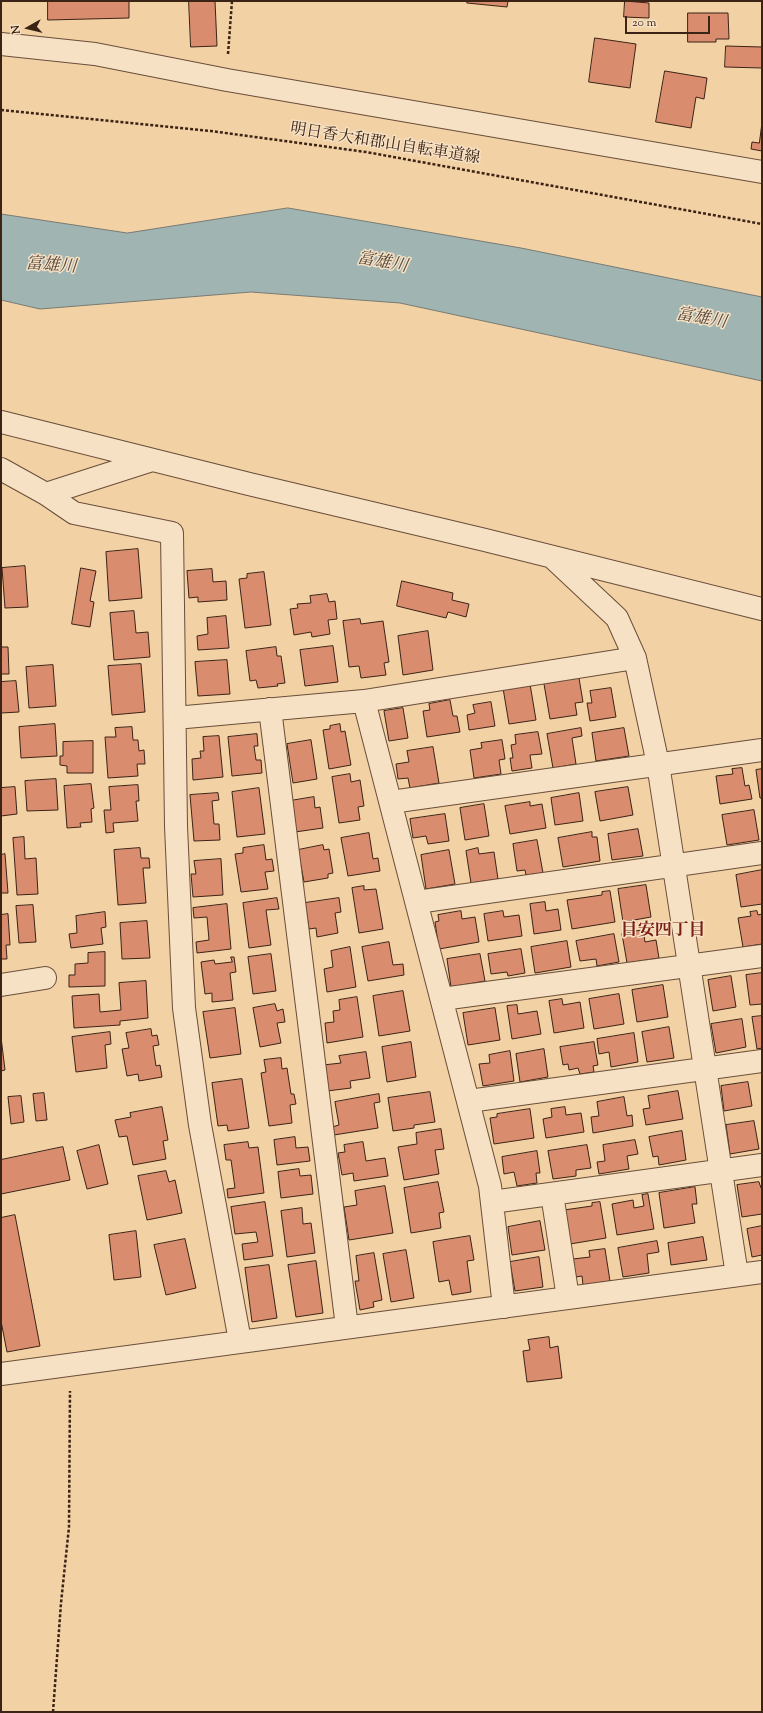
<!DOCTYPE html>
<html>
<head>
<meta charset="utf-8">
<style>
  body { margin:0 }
  #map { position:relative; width:763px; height:1713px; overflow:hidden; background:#f2d1a4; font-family:"Sorts Mill Goudy",serif }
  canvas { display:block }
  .frame { position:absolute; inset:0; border:2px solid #3b2316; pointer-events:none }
  .north { position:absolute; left:8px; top:8px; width:40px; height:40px; -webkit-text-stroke:3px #f7e1c4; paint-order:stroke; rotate:262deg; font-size:11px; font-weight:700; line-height:16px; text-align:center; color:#3b2316 }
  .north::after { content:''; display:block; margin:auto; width:14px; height:18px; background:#3b2316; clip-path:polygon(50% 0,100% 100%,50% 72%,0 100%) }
  .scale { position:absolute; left:625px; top:16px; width:85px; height:18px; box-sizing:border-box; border:2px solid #3b2316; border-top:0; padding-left:5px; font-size:12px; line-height:14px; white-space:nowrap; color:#3b2316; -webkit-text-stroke:3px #f7e1c4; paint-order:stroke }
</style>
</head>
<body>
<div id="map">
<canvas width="763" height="1713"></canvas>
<div class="frame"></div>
<div class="north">N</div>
<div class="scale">20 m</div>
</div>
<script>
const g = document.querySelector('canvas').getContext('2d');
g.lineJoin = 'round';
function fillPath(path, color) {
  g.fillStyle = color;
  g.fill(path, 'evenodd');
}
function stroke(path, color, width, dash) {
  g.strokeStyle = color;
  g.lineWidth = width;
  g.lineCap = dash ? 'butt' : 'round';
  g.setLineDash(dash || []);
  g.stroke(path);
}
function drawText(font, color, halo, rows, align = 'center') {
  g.font = font + ' "Sorts Mill Goudy","Noto Serif JP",serif';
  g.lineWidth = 3;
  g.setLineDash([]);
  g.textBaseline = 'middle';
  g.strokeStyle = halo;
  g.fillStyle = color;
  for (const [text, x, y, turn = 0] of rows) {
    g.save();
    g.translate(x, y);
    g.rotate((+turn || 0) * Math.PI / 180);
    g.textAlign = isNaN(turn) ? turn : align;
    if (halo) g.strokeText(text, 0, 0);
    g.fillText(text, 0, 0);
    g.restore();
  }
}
const water = new Path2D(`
  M288 208 521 248 762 297V381L400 303 251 292 40 309 1 300V214L127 233Z`);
const building = new Path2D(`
  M48 1H129V18L48 20Z
  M189 1H215L217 46 191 47Z
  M468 1H508L507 7 467 3Z
  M625 1 649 3V18L624 17Z
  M688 13H728L729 39H716V42H688Z
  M595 38 636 44 630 88 589 82Z
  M726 46 762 47V68L725 67Z
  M665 71 707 78 704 99 696 97 691 128 656 122Z
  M762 123V151L751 149 752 142 759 143Z
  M138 549 142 598 109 601 106 552Z
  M25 566 28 607 5 608 2 568Z
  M81 568 96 571 90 601 94 602 90 627 72 624Z
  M212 569 213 582 226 581 227 600 198 602V597L189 598 187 571Z
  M264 572 271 625 245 628 239 579 247 578V574Z
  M402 581 453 593 452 600 469 604 466 617 448 612 446 618 397 606Z
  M327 594 329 602 335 601 337 619 328 620 330 634 312 637 311 632 294 635 290 609 298 608 297 604 311 603 310 596Z
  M134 611 136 633 148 632 150 657 114 660 110 613Z
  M226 616 229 648 198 650 197 636 208 634 207 618Z
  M360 619 361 624 383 621 389 662 384 663 386 675 361 678 359 666 349 667 343 621Z
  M428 631 433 670 403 675 398 636Z
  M333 646 338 682 305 686 300 650Z
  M1 647H8L9 674H1Z
  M276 647 277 656H281L285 683 277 684 278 686 258 688 256 680 250 681 246 651Z
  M227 660 230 694 198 696 195 662Z
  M141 664 145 712 112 715 108 666Z
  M53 665 56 706 29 708 26 667Z
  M579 678 583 702 575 703 577 715 550 719 544 684Z
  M16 681 19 712 1 713V682Z
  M530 684 536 720 509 724 503 688Z
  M611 688 616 717 590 721 587 703H592L590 691Z
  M450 700 453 716H457L460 732 427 737 423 711 430 710 429 704Z
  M491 702 495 726 469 730 467 715 475 713 473 705Z
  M403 708 408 738 389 741 384 711Z
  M55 724 57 756 21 758 19 727Z
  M340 724 341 732 345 731 351 765 329 769 323 730 330 729V726Z
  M132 727 133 740H138L139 751 144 750 145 764H137L138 776 108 778 105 737H116L115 728Z
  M581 728 582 736 572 738 576 764 553 768 547 734Z
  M624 728 629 756 596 761 592 733Z
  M538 732 542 754 530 755 532 768 512 771 510 758H513L511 745 516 744 515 735Z
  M257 734 258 746H254L256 760H261L262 773 232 776 228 737Z
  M219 736 223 777 193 780 192 759 201 758 200 751H204L203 737Z
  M311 740 317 779 293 783 287 744Z
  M502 740 505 759 499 760 501 774 474 778 470 750 482 748 481 743Z
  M93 741V773H67V766L60 765V756H63V742Z
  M433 747 439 783 410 788 408 778 398 779 396 764 409 762 407 751Z
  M742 768 745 786 749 785 752 799 720 804 716 776 733 774 732 769Z
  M762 769V798H760L756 770Z
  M350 774 351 782 360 780 364 806 358 807 360 820 339 823 332 777Z
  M56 779 58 810 27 811 25 781Z
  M91 784 94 808 91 809 92 822 80 823 81 827 67 828 64 786Z
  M138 785 139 801H136L138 821 113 823 114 832 106 833 104 810H111L109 787Z
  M15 787 17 814 1 816V788Z
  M628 787 633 815 600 821 595 792Z
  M259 788 265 834 237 837 232 792Z
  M218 793 219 800 212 801 214 824H219L220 840 194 841 190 795Z
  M579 793 583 821 555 825 551 798Z
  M314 797 315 808 320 807 323 828 295 832 290 801Z
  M530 802V806L542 804 546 828 510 834 505 806Z
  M484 804 489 836 465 840 460 808Z
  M754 810 759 840 727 845 722 815Z
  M445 814 449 841 428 844 426 836 413 838 410 819Z
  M638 829 643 856 612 860 608 834Z
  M592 832V837H597L600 861 563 867 558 838Z
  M369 833 373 859 378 858 380 871 348 876 341 838Z
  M24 837 25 859 36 858 38 894 17 895 13 838Z
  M537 840 543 873 526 875 525 870 517 871 513 844Z
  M264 845 266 860 272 859 274 871 265 872 268 889 241 892 235 854 243 853V848Z
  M323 845 324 850 329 849 333 873 328 874V878L304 882 298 850Z
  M140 848 141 858H149L150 868H143L146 903 118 905 114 850Z
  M478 848 479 854 494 852 498 879 471 883 466 851Z
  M449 850 455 884 426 889 421 855Z
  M5 854 8 893H1V855Z
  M221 859 223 895 193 897 191 874H196L194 861Z
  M762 870V904L741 907 736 875Z
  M646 885 651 917 623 922 618 889Z
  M364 886V890L376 889 383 929 359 933 352 888Z
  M610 891 615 922 572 929 567 900 602 895V892Z
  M277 898 279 909 266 910 271 945 249 948 243 903Z
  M339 898 341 912 335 913 338 933 317 937 316 928 309 929 305 903Z
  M545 902 546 911 558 909 561 930 534 934 530 904Z
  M227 904 231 949 197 953 196 942 209 940 207 917 194 918 193 908Z
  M33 905 36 942 19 943 16 906Z
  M461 911 462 919 475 917 479 942 439 949 435 922 439 921 438 915Z
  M503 911 504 917 519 915 522 936 488 941 484 914Z
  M757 911 758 915 762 914V944L743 947 738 918 751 916 750 912Z
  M105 912 106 927 101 928 103 944 71 948 69 934 77 933 76 916Z
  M8 914 10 945H6L7 959H1V915Z
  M147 921 150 958 122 959 120 923Z
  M643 930 645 942 656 940 659 958 627 963 622 934Z
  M614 934 619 962 597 966 596 959 580 961 576 941Z
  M567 941 571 967 535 973 531 947Z
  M389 942 393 965 403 964 404 975 368 981 362 947Z
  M350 947 356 987 327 992 324 969 333 967 331 951Z
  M521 949 525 973 508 976 507 972 491 974 488 954Z
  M105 952V986L69 987V975H75V964L88 963V953Z
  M271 954 276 991 253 994 248 957Z
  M480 954 485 981 451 987 447 959Z
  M231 957H234L236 972 230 973 233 1000 212 1002V993L205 994 201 962 214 960 215 964 232 962Z
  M762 973V1004L750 1005 746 975Z
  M731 976 736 1007 713 1011 708 980Z
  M146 981 148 1018 120 1021V1025L74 1028 72 996 99 994 100 1012 121 1010 119 983Z
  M663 985 668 1017 637 1022 632 990Z
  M403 991 410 1031 379 1036 373 996Z
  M619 994 624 1024 594 1029 589 999Z
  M357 997 363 1037 327 1043 325 1023 334 1022 333 1011 340 1010 339 1000Z
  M562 999 563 1005 580 1002 584 1028 554 1033 549 1001Z
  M275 1004 277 1011 283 1009 285 1022 277 1023 281 1043 260 1047 253 1008Z
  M517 1005 518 1014 537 1011 541 1034 512 1039 507 1006Z
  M235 1008 241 1054 210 1058 203 1012Z
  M495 1008 500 1040 468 1045 463 1013Z
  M762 1016V1048L757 1049 752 1017Z
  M742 1019 746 1047 716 1053 711 1024Z
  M669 1027 674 1058 647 1062 642 1032Z
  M151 1029 152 1036 157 1035 159 1045 153 1046 156 1066 160 1065 162 1077 139 1081 138 1074 127 1076 122 1049 129 1048 126 1033Z
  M110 1032 111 1044 105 1045 107 1068 76 1072 72 1037Z
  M634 1033 638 1062 611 1067 609 1052 599 1054 597 1039Z
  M1 1037 5 1070 1 1071Z
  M411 1042 416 1077 387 1082 382 1047Z
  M594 1042 598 1065 593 1066 594 1072 580 1074 578 1068 569 1070 568 1064 563 1065 560 1047Z
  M544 1049 548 1077 520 1082 516 1054Z
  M510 1051 514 1081 483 1086 479 1064 490 1063 489 1055Z
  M366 1052 370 1078 350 1081 351 1088 327 1091 323 1065 341 1063 339 1056Z
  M281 1058 282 1069 287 1068 291 1094H294L296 1104 290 1105 292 1123 269 1126 261 1073 266 1072 264 1060Z
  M242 1079 249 1128 228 1131 227 1125 218 1126 212 1083Z
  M748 1082 752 1106 724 1111 721 1086Z
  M678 1091 683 1119 646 1125 643 1109 650 1108 648 1096Z
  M430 1092 435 1122 414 1125V1128L393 1131 388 1098Z
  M44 1093 47 1120 36 1121 33 1094Z
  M379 1094 380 1102 374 1103 378 1128 334 1135 332 1127 339 1125 335 1102Z
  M21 1096 24 1122 11 1124 8 1097Z
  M624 1097 627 1116 632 1115 633 1126 593 1133 591 1117 599 1116 597 1102Z
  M162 1107 168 1140 163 1141 166 1159 133 1165 127 1136 119 1137 115 1120 131 1117 130 1113Z
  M565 1107 566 1115 581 1113 584 1132 546 1138 543 1119 552 1117 551 1109Z
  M530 1109 534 1138 494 1144 490 1118 497 1117V1114Z
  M754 1121 759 1149 730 1154 726 1125Z
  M441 1129 444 1149 435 1150 439 1174 404 1180 398 1147 417 1144 416 1133Z
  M682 1131 686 1160 659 1165 658 1156 653 1157 649 1137Z
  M295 1137 296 1148 308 1147 310 1161 277 1165 274 1140Z
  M635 1140 638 1154 627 1156 629 1169 599 1174 597 1162 605 1161 603 1145Z
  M248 1142 249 1148 258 1147 264 1193 228 1198 227 1189 235 1188 231 1160H226L224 1145Z
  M363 1142 366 1161 385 1158 388 1176 354 1181 353 1173 342 1175 338 1153 345 1152 344 1145Z
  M99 1145 108 1184 87 1189 77 1151Z
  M587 1145 591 1168 576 1170V1176L553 1179 548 1151Z
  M63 1147 70 1180 1 1194V1160Z
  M537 1151 540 1173H536L537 1183 517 1186 514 1172 504 1174 502 1157Z
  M299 1169 300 1176 311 1175 313 1194 281 1198 278 1172Z
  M166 1171 169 1182 175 1180 182 1213 147 1220 138 1176Z
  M438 1182 444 1212 439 1213 441 1228 411 1233 404 1188Z
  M759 1182 761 1188H762V1214L742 1217 737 1185Z
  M385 1186 393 1233 349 1240 344 1207 357 1205 355 1191Z
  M695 1187 697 1204H692L695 1223 664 1228 659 1193Z
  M648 1194 654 1229 617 1235 612 1204 633 1200 634 1208 644 1206 642 1195Z
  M265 1202 273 1256 244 1260 242 1244 258 1242 256 1232 235 1234 231 1207Z
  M600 1202 606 1238 570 1244 564 1210 592 1206V1203Z
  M302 1208 303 1224 311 1223 315 1253 287 1257 281 1211Z
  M15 1215 40 1346 7 1352 1 1321V1218Z
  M540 1221 545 1250 512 1255 508 1227Z
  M762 1226V1255L752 1257 747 1229Z
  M136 1231 141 1277 114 1280 109 1235Z
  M470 1236 474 1260 467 1261 471 1292 452 1295 449 1280 439 1282 433 1242Z
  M703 1237 707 1260 671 1265 668 1243Z
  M185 1239 196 1288 166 1295 154 1245Z
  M657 1241 659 1252 647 1254 649 1273 623 1277 618 1248Z
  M605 1249 610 1281 583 1285 582 1276 576 1277 573 1259 590 1257 589 1251Z
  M406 1250 414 1298 391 1302 383 1254Z
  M374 1253 382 1300 373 1302 374 1307 360 1310 355 1281H359L356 1256Z
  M539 1257 543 1287 515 1291 510 1262Z
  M316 1261 323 1313 296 1317 288 1265Z
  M269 1265 277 1318 252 1322 245 1268Z
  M549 1337 550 1348 558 1346 562 1378 527 1382 523 1351 530 1350 528 1340Z`);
const path = new Path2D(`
  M228 54 232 1
  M1 110 211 131 366 152 762 224
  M53 1712 61 1603 69 1527 70 1391`);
const minor = new Path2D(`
  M1 422 249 484 485 540 762 609
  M1 469 46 494 74 513 172 533 176 826 184 1008 200 1125 240 1341
  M46 494 152 460
  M552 557 617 618 635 658 658 764 737 1275
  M364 701 490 1186 504 1307
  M270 709 347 1327
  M175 718 364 701 635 658
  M391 802 762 750
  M417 902 762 853
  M1 985 45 978
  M442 999 762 956
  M469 1101 762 1061
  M552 1194 568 1298
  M492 1202 762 1165
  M1 1374 762 1272`);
const tertiary = new Path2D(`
  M1 44 95 54 227 80 762 172`);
const streetNames = [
  ["明日香大和郡山自転車道線",385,145,9]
];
const waterNames = [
  ["富雄川",382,264,10],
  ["富雄川",51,267,4],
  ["富雄川",701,320,10]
];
const neighbourhoodNames = [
  ["目安四丁目",663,932]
];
fillPath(water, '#a0b4b2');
stroke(water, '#787a74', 1);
fillPath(building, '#da8c6e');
stroke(building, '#3b2316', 1);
stroke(minor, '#694e3a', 24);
stroke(tertiary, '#694e3a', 24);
stroke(path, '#3b2316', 2.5, [3, 2]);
stroke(minor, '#f7e1c4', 22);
stroke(tertiary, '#f7e1c4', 22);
drawText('16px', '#3b2316', '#f7e1c4', streetNames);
drawText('italic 17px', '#54473d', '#f7e1c4', waterNames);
drawText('bold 17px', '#7a1f14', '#f7e1c4', neighbourhoodNames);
</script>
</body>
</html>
